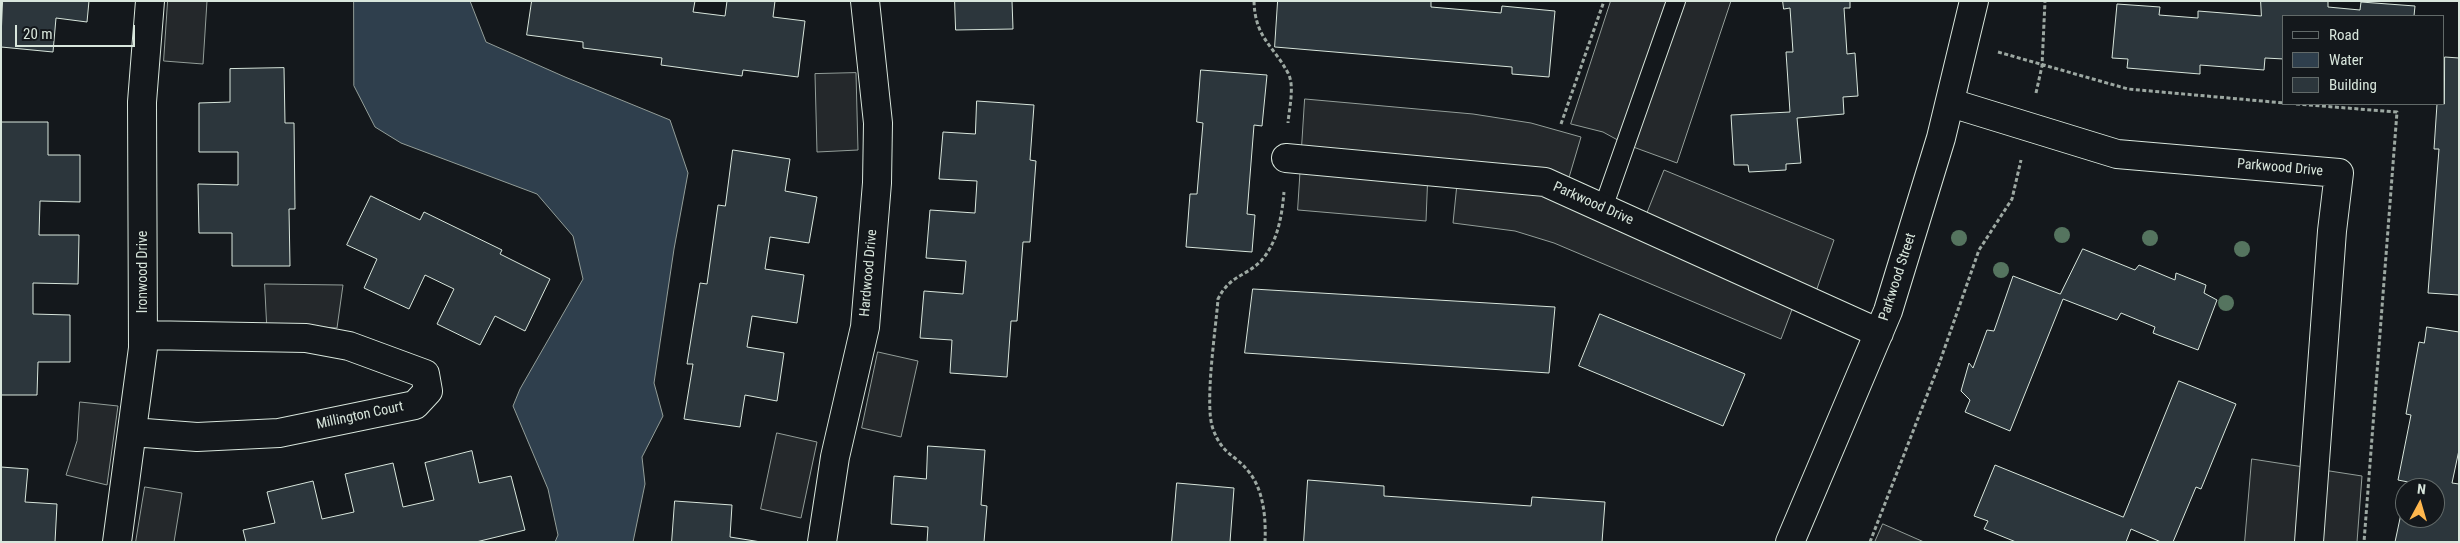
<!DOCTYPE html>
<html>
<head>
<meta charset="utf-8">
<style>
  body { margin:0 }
  #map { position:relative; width:2460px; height:543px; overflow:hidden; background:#14181c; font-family:"Roboto Condensed",sans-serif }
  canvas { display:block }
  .frame { position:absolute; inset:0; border:2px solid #d8e6dc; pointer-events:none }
  .legend { position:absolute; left:2282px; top:15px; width:162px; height:90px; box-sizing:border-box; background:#14181c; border:1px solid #626a69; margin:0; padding:6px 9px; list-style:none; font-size:15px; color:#d8e6dc }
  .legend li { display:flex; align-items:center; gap:10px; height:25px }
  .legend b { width:25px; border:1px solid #626a69 }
  .north { position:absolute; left:2395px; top:478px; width:50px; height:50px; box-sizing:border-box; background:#14181c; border:1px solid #626a69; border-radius:50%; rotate:6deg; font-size:14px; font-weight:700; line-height:20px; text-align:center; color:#d8e6dc }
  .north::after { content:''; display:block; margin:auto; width:18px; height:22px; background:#ffb74d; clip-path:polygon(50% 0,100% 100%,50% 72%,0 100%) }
  .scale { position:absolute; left:15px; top:25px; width:120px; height:22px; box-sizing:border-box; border:2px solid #d8e6dc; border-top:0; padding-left:6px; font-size:15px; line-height:18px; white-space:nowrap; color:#d8e6dc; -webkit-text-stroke:4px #14181c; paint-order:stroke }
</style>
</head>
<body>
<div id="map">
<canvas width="2460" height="543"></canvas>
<div class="frame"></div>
<ul class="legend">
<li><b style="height:6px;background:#14181c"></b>Road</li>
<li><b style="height:14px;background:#2f3f4d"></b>Water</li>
<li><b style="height:14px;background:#2c363c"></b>Building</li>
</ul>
<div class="north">N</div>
<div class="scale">20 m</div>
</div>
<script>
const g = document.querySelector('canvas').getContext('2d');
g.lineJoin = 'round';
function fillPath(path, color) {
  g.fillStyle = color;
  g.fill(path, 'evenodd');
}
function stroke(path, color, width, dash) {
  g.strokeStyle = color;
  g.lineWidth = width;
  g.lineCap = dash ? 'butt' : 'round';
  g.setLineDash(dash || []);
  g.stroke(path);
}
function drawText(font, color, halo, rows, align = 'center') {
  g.font = font + ' "Roboto Condensed",sans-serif';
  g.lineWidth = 4;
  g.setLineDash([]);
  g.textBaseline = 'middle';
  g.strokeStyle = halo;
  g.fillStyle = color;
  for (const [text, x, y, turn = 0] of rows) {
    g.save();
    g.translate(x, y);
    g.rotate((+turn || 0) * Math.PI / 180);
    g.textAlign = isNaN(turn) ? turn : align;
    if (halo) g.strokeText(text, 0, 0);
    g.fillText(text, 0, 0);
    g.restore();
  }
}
const parking = new Path2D(`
  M168 1H207L203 64 164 61Z
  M1611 1H1731L1677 163 1625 144 1603 132 1571 124Z
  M856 73 858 150 817 152 815 74Z
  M1305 99 1473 114 1531 123 1581 137 1565 191 1642 225 1664 170 1834 240 1812 303 1797 296 1781 339 1554 243 1515 231 1453 223 1458 174 1428 171 1426 221 1298 210Z
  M265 284 343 285 337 328 267 324Z
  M878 352 918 361 901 437 862 428Z
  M80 402 118 406 107 485 66 475 77 441Z
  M777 433 817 442 801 518 761 509Z
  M2252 459 2362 476 2357 542H2245Z
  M145 487 182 493 174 542H136Z
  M1883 524 1924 542H1875Z`);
const water = new Path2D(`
  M354 1H470L486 42 565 77 670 120 688 173 674 249 654 383 663 416 642 457 645 484 633 542H555L558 535 548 489 513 406 520 389 583 279 573 236 537 194 401 143 375 127 354 86Z`);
const building = new Path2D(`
  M3 1H89L87 22 56 18 53 52 1 47Z
  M532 1H695L693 12 725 16 727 1H775L773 17 805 21 798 77 743 70 742 76 661 65 662 58 583 48V42L527 35Z
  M955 1H1012L1013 29 956 30Z
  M1278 1H1431V7L1501 13 1502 6 1555 11 1549 77 1512 74V67L1275 47Z
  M1783 1H1850V8H1844L1847 54 1855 53 1858 96 1843 97 1844 114 1797 118 1801 163 1786 164V170L1749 172 1748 165H1734L1731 115 1790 112 1786 52H1793L1790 8 1784 9Z
  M2261 1H2328V7L2360 10 2361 2 2415 6 2414 16H2284V59L2265 58 2264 70 2200 65V74L2127 68 2128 59 2112 58 2117 4 2160 7 2159 15 2198 18V11L2261 16Z
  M2445 57 2459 58V295L2428 293 2439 149H2434L2437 104H2444Z
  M284 68 285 123H294L295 209H289L290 266H232V233H199L198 184 238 185V152H199V103L230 102V69Z
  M1201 70 1267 75 1262 126 1254 125 1247 214 1255 215 1252 252 1186 247 1190 194H1197L1203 123 1197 122Z
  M977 101 1034 105 1030 160 1036 161 1030 242H1023L1017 321H1011L1007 377 950 373 952 340 920 338 924 291 963 294 966 261 926 258 930 210 975 213 977 181 939 179 943 132 975 134Z
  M1 122H48V155H80V202L40 201 39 235H79L78 284 33 283V314L70 315V362H38L37 395H1Z
  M733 150 790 159 785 191 817 197 809 243 770 237 765 269 804 275 797 323 752 316 747 347 784 353 777 401 745 395 740 427 684 419 693 364H687L700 283 707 284 718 205 725 206Z
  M371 196 420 220 424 212 502 250 500 254 550 279 525 331 495 316 480 345 437 324 454 289 425 275 409 309 364 288 377 259 347 245Z
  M2083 249 2135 270 2139 265 2175 280 2176 273 2206 285 2204 293 2217 300 2198 350 2153 333 2155 327 2121 313 2117 320 2063 299 2010 431 1965 412 1970 400 1961 391 1969 363 1973 368 1987 330 1994 331 2013 276 2060 294Z
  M1253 289 1555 307 1549 373 1245 353Z
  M1600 314 1745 374 1723 426 1579 366Z
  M2427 327 2459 332V450L2452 483 2459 484V542H2395L2405 495V518H2435V488H2406L2408 482 2398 480 2411 415 2406 414 2419 342 2424 343Z
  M2179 381 2236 404 2201 489 2196 487 2173 542H2161L2131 529 2126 542H2016L1984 529 1988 521 1974 516 1995 465 2123 517Z
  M928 446 985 450 981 505 987 506 984 542H927L928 527 891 524 894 476 926 479Z
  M472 451 479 483 511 476 525 530 476 542H246L243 530 275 523 267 492 313 481 322 519 354 512 345 474 393 463 403 507 434 500 425 463Z
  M1 467 28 469 25 502 57 504 55 542H1Z
  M1308 480 1384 486V496L1531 506 1532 497 1605 502 1602 542H1304Z
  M1177 483 1234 488 1230 542H1172Z
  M675 501 732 505 730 537 761 542H672Z`);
const path = new Path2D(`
  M1254 1C1255 38 1273 45 1288 73 1295 86 1289 109 1288 123
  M1998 52 2128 89 2284 103
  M2036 93 2042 66 2045 1
  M2296 104 2397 112 2364 542
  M1561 124 1604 1
  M1265 542C1266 519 1264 491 1249 472 1234 453 1223 456 1213 429 1204 405 1216 328 1218 299 1230 275 1245 277 1261 261 1278 242 1282 215 1284 192
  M1870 542 1938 367 1979 250 2012 199 2021 160`);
const lane = new Path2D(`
  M1603 208 1676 1`);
const street = new Path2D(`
  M1951 103 2117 154 2339 173 2332 231 2309 542
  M1286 158 1545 182 1879 333
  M132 432 197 437 279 433 415 405 428 391 425 374 349 346 306 338 143 335
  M117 542 143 348 142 102 150 1
  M822 542 835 457 865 327 877 183 878 123 865 1
  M1790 542 1888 311 1941 138 1974 1`);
const trees = [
  [2062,235],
  [1959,238],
  [2150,238],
  [2242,249],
  [2001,270],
  [2226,303]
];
const streetNames = [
  ["Parkwood Drive",2280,168,5],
  ["Parkwood Drive",1593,204,24],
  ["Ironwood Drive",143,272,-90],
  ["Hardwood Drive",869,273,-85],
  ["Parkwood Street",1898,277,-72],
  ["Millington Court",360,416,-12]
];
fillPath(parking, '#24282b');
stroke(parking, '#939e99', 1);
fillPath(water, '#2f3f4d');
stroke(water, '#939e99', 1);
fillPath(building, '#2c363c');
stroke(building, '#d8e6dc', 1);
stroke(lane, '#d8e6dc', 20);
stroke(street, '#d8e6dc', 30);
stroke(path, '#9da8a2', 3, [4, 2.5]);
stroke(lane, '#14181c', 18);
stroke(street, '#14181c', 28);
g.fillStyle = '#55745f';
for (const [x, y] of trees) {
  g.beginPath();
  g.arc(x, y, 8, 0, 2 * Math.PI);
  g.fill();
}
drawText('14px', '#d8e6dc', '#14181c', streetNames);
</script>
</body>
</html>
